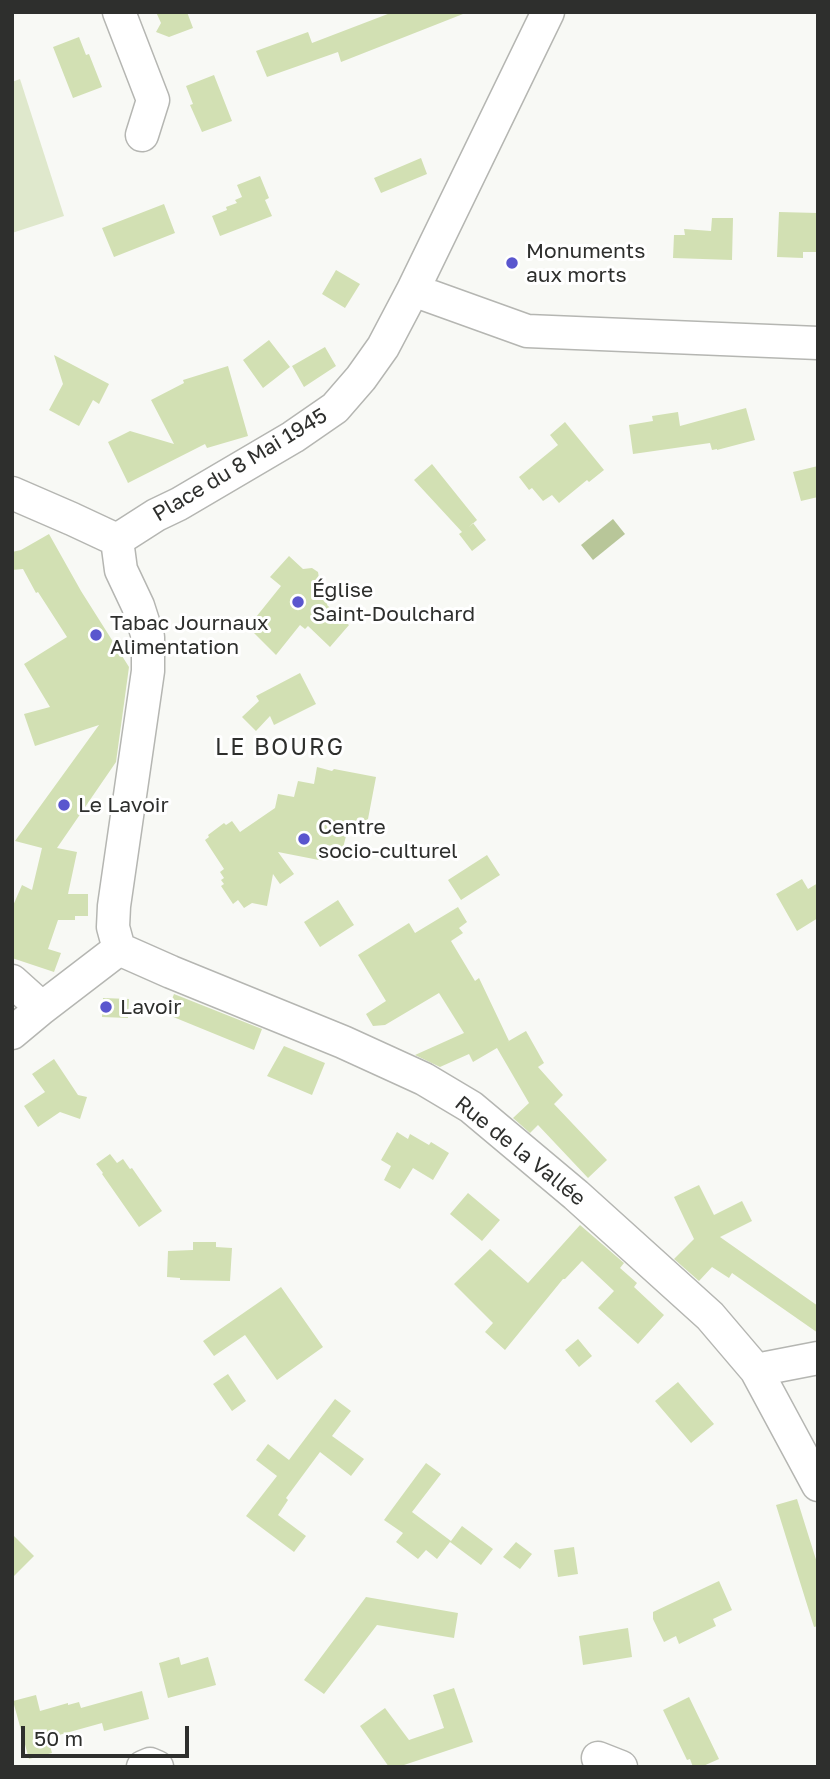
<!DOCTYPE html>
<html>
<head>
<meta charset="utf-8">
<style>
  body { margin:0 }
  #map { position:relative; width:830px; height:1779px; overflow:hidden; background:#f8f9f5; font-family:"Golos Text",sans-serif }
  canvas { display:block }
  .frame { position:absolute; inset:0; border:14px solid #2e2f2d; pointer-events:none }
  .scale { position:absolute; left:21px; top:1726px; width:168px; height:32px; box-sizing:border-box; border:4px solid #2e2f2d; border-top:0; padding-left:9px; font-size:21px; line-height:24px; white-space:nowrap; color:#2e2f2d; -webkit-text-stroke:5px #fff; paint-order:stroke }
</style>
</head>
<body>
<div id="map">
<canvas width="830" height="1779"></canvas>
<div class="frame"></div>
<div class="scale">50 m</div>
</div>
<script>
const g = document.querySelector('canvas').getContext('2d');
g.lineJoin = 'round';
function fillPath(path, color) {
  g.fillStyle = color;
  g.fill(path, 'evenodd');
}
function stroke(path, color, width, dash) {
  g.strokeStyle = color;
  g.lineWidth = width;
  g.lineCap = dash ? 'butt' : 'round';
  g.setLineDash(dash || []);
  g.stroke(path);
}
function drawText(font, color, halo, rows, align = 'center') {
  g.font = font + ' "Golos Text",sans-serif';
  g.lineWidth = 6;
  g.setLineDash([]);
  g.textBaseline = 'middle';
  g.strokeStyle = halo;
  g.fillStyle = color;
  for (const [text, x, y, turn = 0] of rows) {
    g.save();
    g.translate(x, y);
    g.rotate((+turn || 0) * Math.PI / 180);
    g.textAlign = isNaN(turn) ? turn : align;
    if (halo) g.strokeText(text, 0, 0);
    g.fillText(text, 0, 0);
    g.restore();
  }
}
const green = new Path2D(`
  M20 79 64 216 12 233V82Z`);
const water = new Path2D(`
  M613 519 625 534 593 560 581 545Z`);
const building = new Path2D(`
  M156 12H187L193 28 169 37 156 32 161 23Z
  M393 12H463V14L341 62 338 52 267 77 256 51 308 32 312 43Z
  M79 37 86 55 89 54 102 87 73 98 53 47Z
  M214 75 232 121 202 132 190 105 193 104 186 86Z
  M421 158 427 174 381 193 374 178Z
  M260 176 269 198 265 200 272 216 220 236 212 216 227 210 226 207 237 203 235 200 242 197 237 185Z
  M164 204 175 233 114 257 102 228Z
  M779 212 818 213V252H803V258L777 257Z
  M712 218H733L732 260 673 258 674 235H685L684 229 711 231Z
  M336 270 360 284 345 308 322 294Z
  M269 340 290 367 263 388 243 360Z
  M325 347 336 366 304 387 292 366Z
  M54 355 109 384 99 404 93 400 79 426 49 410 63 384Z
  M228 366 248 436 207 448 205 444 128 483 108 442 130 431 174 444 151 400 184 383 183 380Z
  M746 408 755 440 717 450V449L712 450 710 443 633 454 629 425 653 421 652 416 678 412 680 426Z
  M565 422 604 470 589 482 587 480 559 503 552 495 543 501 532 488 529 490 519 477 558 445 550 435Z
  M432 464 477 520 469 527 473 523 486 540 472 551 459 534 462 532 414 480Z
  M818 466V497L801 501 793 472Z
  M49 534 81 591 129 667 116 762 57 848 77 852 68 894H88V916H75V920H58L48 949 61 953 54 972 12 958V908L22 885 32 890 42 848 15 841 99 725 35 746 24 714 50 707 24 664 67 637 38 592 36 593 23 569 12 570V552L21 550Z
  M289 556 303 569 312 568 318 572 319 578 318 588 329 594 327 605 349 625 330 647 308 626 305 629 300 625 276 655 248 627 281 586 270 577Z
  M300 673 316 704 274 725 270 716 256 731 242 717 259 701 256 696Z
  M317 767 332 771 334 769 376 777 368 819 366 820 363 835 347 832 343 848 327 845 324 861 278 852 294 874 280 884 273 874 267 906 252 903 244 908 238 900 233 904 221 886 224 884 221 880 224 878 220 872 224 869 205 840 209 837 208 835 224 823 226 825 232 821 240 832 275 808 278 794 294 797 298 781 314 784Z
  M487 855 500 875 461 900 448 880Z
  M802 879 808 889 818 883V918L797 931 776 894Z
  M338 900 354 925 320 947 304 922Z
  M458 907 467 922 459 928 463 933 451 941 475 981 479 978 509 1041 507 1042 526 1031 544 1063 538 1067 563 1095 554 1104 607 1160 588 1178 538 1125 530 1133 513 1118 529 1103 497 1048 473 1062 469 1054 440 1067 415 1055 464 1033 439 993 385 1025 373 1026 366 1014 386 1001 358 955 409 923 415 933Z
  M174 994 262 1029 254 1050 166 1014Z
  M103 998 129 999 128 1018 102 1017Z
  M284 1046 325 1063 312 1095 267 1076Z
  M54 1059 78 1095 87 1097 80 1119 60 1112 38 1127 24 1106 45 1092 32 1074Z
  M397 1132 408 1139 410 1134 429 1145 431 1142 449 1153 433 1180 413 1168 400 1189 384 1180 391 1166 381 1160Z
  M110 1154 117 1163 123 1159 130 1169 132 1168 162 1211 139 1227 102 1174 103 1173 96 1164Z
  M699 1185 714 1215 742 1201 752 1221 720 1237 818 1306V1333L732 1273 729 1278 712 1267 699 1281 674 1259 694 1239 674 1197Z
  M468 1193 500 1220 482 1241 450 1214Z
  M580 1225 624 1263 620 1268 637 1283 634 1287 664 1315 638 1344 598 1308 614 1291 582 1261 565 1279H563L505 1350 485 1332 493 1323 454 1284 490 1249 528 1283Z
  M193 1242H216V1247L232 1248 230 1281 180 1280V1278L167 1277 168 1251 193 1250Z
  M281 1287 323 1347 277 1380 245 1335 214 1356 203 1341Z
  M578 1339 592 1356 579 1367 565 1350Z
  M228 1374 246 1401 232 1411 213 1384Z
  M678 1382 714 1424 691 1443 655 1401Z
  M335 1399 351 1411 332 1436 364 1459 351 1476 320 1452 286 1498 288 1500 278 1515 306 1536 294 1552 246 1516 277 1476 256 1460 268 1444 289 1460Z
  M426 1463 441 1474 412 1512 451 1541 462 1526 493 1549 481 1565 450 1542 437 1559 426 1550 418 1559 396 1542 403 1533 384 1520Z
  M797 1499 818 1566V1626L814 1627 776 1505Z
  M12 1534 34 1556 12 1578Z
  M516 1542 532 1554 520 1569 503 1557Z
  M574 1547 578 1574 558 1577 554 1550Z
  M719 1581 732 1610 713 1619 716 1626 679 1644 676 1636 664 1642 653 1619V1612Z
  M366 1597 458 1613 454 1638 377 1625 324 1694 304 1680Z
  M628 1628 632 1657 583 1665 579 1636Z
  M179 1657 181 1665 208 1657 216 1685 168 1698 159 1663Z
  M454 1688 473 1742 398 1767H389L360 1726 385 1708 409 1740 444 1728 433 1695Z
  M142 1691 149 1719 104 1731 102 1723 48 1738 52 1753 29 1759 13 1701 36 1695 40 1711 68 1703V1705L79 1702 81 1708Z
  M689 1697 719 1759 701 1767H693L690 1759 687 1760 663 1710Z`);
const minor = new Path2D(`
  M119 12 153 100 142 135
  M413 290 527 331 818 343
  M12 493 72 519 117 540
  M117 540 156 515 179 504 293 437 335 408 361 378 383 347 413 290 548 12
  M117 540 121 570 138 606 148 637V671L114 906 113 927 119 949
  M119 949 171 972 343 1042 424 1079 471 1107 576 1195 710 1316 756 1370 818 1485
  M12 981 42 1008
  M12 1033 42 1008 119 949
  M756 1370 818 1358
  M598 1758 621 1767
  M143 1767 150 1764 157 1767`);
const markers = [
  [512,263,7,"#5a56ce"],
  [298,602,7,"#5a56ce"],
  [96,635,7,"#5a56ce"],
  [64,805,7,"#5a56ce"],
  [304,839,7,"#5a56ce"],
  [106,1007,7,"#5a56ce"]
];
const poiNames = [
  ["Monuments",526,251],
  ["aux morts",526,275],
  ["Église",312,590],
  ["Saint-Doulchard",312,614],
  ["Tabac Journaux",110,623],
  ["Alimentation",110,647],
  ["Le Lavoir",78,805],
  ["Centre",318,827],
  ["socio-culturel",318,851],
  ["Lavoir",120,1007]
];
const streetNames = [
  ["Place du 8 Mai 1945",240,465,-31],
  ["Rue de la Vallée",520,1151,39]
];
const neighbourhoodNames = [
  ["LE BOURG",280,748]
];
fillPath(green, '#dfe8cc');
fillPath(water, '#b8c699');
fillPath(building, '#d2e0b3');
stroke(minor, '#b5b6b2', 35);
stroke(minor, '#fff', 32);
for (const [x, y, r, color] of markers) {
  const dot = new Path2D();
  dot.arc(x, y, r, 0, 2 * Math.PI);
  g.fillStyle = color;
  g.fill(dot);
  stroke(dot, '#fff', 2.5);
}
drawText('21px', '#2e2f2d', '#fff', poiNames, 'left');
drawText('21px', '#2e2f2d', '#fff', streetNames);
g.letterSpacing = '2px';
drawText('23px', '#2e2f2d', '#fff', neighbourhoodNames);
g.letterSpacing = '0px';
</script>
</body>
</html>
